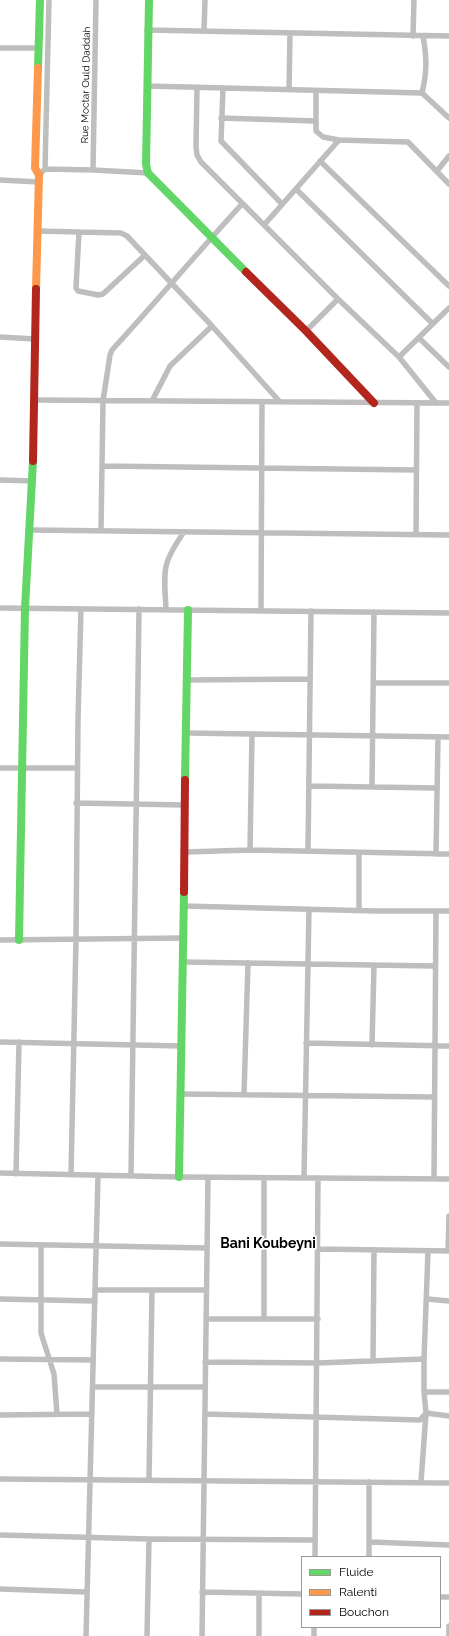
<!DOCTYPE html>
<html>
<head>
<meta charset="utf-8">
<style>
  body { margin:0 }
  #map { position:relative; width:449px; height:1636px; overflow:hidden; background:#fff; font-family:Raleway,sans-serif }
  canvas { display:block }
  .legend { position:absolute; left:301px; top:1556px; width:140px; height:72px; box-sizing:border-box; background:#fff; border:1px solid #999; margin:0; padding:5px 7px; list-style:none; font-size:12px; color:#000 }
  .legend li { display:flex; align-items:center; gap:8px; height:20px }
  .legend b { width:20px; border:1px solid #999 }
</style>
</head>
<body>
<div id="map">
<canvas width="449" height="1636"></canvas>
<ul class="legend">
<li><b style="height:5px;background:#63d668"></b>Fluide</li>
<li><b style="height:5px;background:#ff974d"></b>Ralenti</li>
<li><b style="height:5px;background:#b3261e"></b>Bouchon</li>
</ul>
</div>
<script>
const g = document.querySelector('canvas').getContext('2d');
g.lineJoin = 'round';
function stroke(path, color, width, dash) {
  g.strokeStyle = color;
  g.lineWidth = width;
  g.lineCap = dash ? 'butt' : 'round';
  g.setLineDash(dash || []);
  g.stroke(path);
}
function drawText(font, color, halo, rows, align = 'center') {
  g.font = font + ' Raleway,sans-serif';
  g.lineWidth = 3.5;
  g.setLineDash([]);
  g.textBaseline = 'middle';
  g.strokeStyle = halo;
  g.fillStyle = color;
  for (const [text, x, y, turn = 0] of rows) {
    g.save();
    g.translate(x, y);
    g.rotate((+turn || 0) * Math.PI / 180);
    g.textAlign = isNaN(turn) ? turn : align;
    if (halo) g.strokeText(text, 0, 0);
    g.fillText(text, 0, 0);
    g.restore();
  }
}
const street = new Path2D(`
  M147 30 449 36
  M204 31 205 0
  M413 36 414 0
  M0 48H39
  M147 86 422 93 449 118
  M197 88 196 147 197 155 201 162 338 299 399 357 436 403
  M223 88 221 141 282 204
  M289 90 290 33
  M316 91V131L323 137 339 140
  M422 93C427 72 427 58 423 36
  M221 118 316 121
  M320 161 449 286
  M45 169 93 170 148 173
  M93 170 96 0
  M437 171 449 156
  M39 175 45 169 49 0
  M0 180 39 182
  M296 189 433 324
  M264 225 339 140 408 142 449 184
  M37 231 121 233 127 236 212 326 280 402
  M79 232 76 288 78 291 98 295 103 294 145 255
  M306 331 338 299
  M0 337 35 339
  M419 338 449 367
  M399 357 449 308
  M35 400 449 403
  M152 401 170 366 212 326
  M102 466 416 470
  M0 480 33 481
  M31 530 449 535
  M101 530 103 401 110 355 112 350C156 302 198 252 242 204
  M416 535 417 403
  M0 608 449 613
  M166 609C164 570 161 565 184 532
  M261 611 262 402
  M187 680 310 679
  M374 683H449
  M186 733 449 737
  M0 768H77
  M309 786 437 788
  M372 787 374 612
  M76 803 185 805
  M250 850 252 734
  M308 851 311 611
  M185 852 250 850 449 854
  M436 854 438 737
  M184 906 376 911H449
  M359 910V853
  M0 940 183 938
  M183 962 435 966
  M0 1042 181 1046
  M306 1043 449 1046
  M372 1045 374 966
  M181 1094 434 1097
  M244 1094 248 963
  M0 1173 179 1177 449 1179
  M16 1174 19 1042
  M71 1175 76 939 78 719 81 609
  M131 1176 139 609
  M304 1178 309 909
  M434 1179 436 911
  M0 1244 207 1248
  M41 1245V1333L54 1374 57 1414
  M319 1249 449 1251
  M448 1251 449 1216
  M95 1290H206
  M0 1299 95 1301
  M427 1299 449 1301
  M206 1319H318
  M264 1319V1178
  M0 1359 93 1360
  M373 1361 374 1250
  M205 1362 317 1363 424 1359
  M93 1387H205
  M424 1392H449
  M205 1414 420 1420 426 1413 449 1416
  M0 1415 92 1414
  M0 1479 449 1483
  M149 1480 152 1290
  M369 1482V1557
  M421 1482 426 1413 424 1392V1359L428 1251
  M0 1535 149 1539 315 1540
  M370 1542 449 1545
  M315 1557 318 1178
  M0 1589 87 1592
  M202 1592 302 1594
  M440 1597H449
  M86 1636 98 1175
  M147 1636 149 1539
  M202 1636 208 1177
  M259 1636V1594
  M314 1636V1627
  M449 1636V1626`);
const fast = new Path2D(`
  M149 0 146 164 148 173 246 272
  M38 68 40 0
  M185 780 188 610
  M19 940 25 608 33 461
  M179 1177 184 892`);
const slow = new Path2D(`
  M36 289 39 175 35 168 38 68`);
const jam = new Path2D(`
  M246 272 306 331 374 403
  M33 461 36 289
  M184 892 185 780`);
const streetNames = [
  ["Rue Moctar Ould Daddah",86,85,-89]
];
const districtNames = [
  ["Bani Koubeyni",268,1244]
];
stroke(street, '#bebebe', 5.5);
stroke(fast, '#63d668', 8);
stroke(slow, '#ff974d', 8);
stroke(jam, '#b3261e', 8);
drawText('10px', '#000', '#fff', streetNames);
drawText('bold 14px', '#000', '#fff', districtNames);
</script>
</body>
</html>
